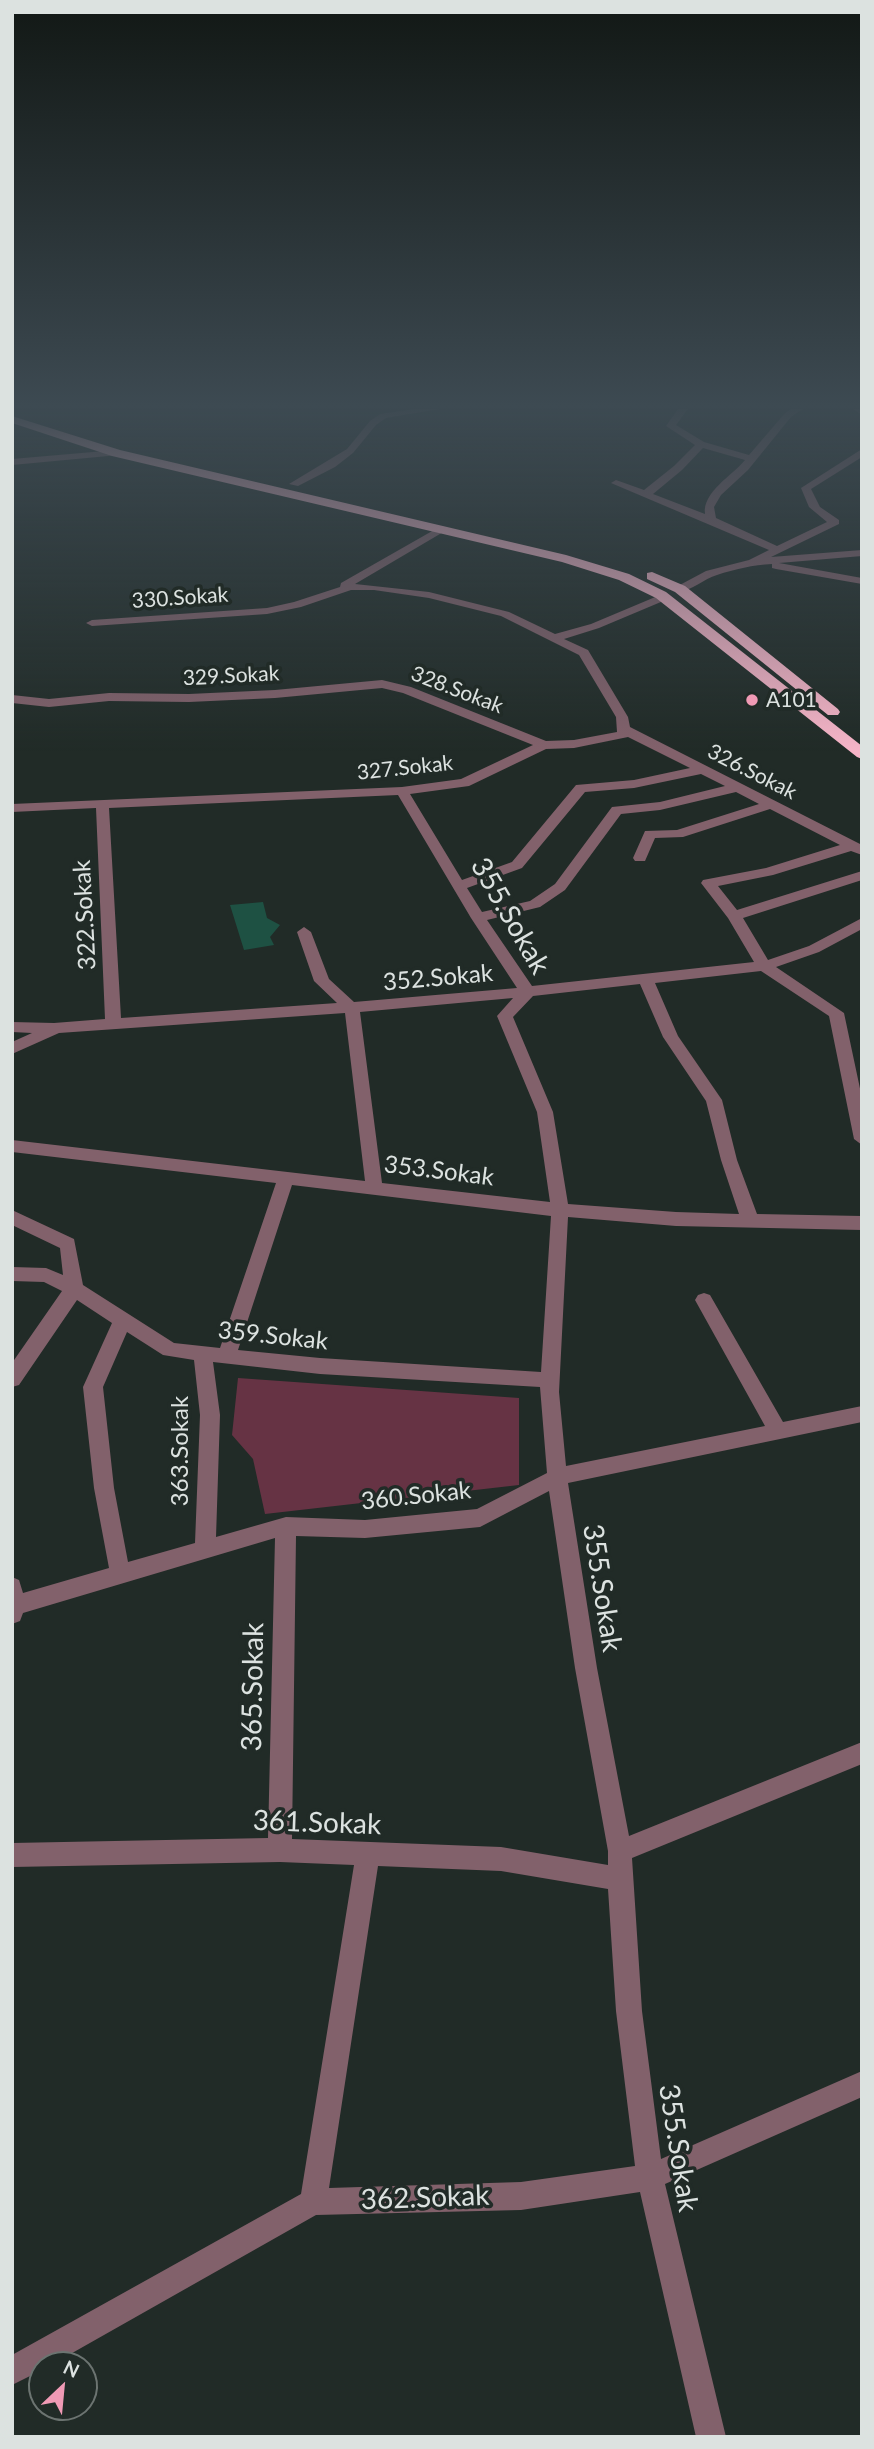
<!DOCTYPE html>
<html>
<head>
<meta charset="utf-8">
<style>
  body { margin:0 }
  #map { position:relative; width:874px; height:2449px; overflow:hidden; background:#212b27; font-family:Lato,sans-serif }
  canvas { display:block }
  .frame { position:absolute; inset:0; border:14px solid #dce2e0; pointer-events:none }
  .north { position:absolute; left:28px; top:2351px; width:70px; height:70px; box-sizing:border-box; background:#212b27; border:2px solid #6c7471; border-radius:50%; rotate:26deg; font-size:19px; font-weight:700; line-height:28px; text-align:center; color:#dce2e0 }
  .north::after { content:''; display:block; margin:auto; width:24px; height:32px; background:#f09ab5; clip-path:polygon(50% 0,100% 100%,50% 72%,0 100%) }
</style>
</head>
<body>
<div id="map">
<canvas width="874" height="2449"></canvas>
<div class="frame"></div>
<div class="north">N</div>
</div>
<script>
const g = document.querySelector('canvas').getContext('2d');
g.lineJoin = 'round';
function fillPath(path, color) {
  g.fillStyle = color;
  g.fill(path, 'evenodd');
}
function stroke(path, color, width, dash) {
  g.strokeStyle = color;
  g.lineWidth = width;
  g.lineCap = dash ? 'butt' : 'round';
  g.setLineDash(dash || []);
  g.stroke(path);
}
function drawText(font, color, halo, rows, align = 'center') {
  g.font = font + ' Lato,sans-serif';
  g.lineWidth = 7;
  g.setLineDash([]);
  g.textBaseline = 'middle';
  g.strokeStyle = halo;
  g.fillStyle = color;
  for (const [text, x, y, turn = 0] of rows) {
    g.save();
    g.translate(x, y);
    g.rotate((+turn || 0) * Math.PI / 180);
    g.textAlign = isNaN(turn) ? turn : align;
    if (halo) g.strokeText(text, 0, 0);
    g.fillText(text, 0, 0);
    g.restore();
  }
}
const green = new Path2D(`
  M238 1378 519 1398V1485L265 1514 253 1459 232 1435Z`);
const water = new Path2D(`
  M263 902 267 918 280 925 270 937 274 945 244 950 230 905Z`);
const minor = new Path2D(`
  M414 409H440L386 418 376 425 353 453 335 467 298 486 289 484 347 449 370 421 380 414Z
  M678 409H688L676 425 704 442 749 455 785 413 791 409H803L791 417 748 470 721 495 714 507 716 518 777 546 827 522 809 507 801 488 862 449V457L811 489 820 507 839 520V524L771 557 862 550V556L779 563 862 578V584L776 569 772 568V564C753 565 735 569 717 575 703 579 690 593 676 591V587L706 571 749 560 769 550 611 483 616 480 644 490 674 466 695 445 666 426ZM703 448 745 460C733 475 702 492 705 514L653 494 682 470Z
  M853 409H862V415Z
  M116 450 121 453 119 455 12 465V459Z
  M441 526 445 527V531L355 584 429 592 509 612 555 634 591 624 660 595H668V599L599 628 564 639 588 650 628 717 630 727 862 845V855L851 851 773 875 718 886 737 910 862 871V880L743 918 768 960 809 946 862 918V929L819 952 776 967 844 1013 862 1098V1145L854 1139 829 1016 761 971 655 983 678 1036 722 1100 737 1160 757 1214 862 1216V1230L676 1226 568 1217 559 1392 566 1466 765 1426 695 1300 698 1295 704 1293 710 1295 783 1422 862 1406V1422L568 1483 597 1668 629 1836 862 1742V1764L632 1858 642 2011 661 2159 862 2071V2097L665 2184 726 2437H696L640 2192 521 2210 316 2215 51 2365H42V2370L12 2385V2355L301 2194 354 1865 280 1862 12 1867V1843L268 1838 275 1538 23 1613 20 1621 12 1624V1577L19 1580 23 1593 109 1568 94 1488 83 1387 112 1323 77 1300 19 1385 12 1387V1363L62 1291 44 1282 12 1281V1267L46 1268 63 1275 60 1248 12 1225V1210L74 1239 83 1285 174 1343 220 1348 276 1183 12 1152V1140L365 1181 345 1013 59 1033 12 1054V1042L32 1033 12 1032V1022L54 1023 105 1019 96 808 12 812V804L402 787 461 779 533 745 403 693 382 688 275 698 189 702 109 701 49 707 12 703V695L49 699 109 693 189 694 275 690 382 680 411 687 546 741 574 740 617 732 616 717 579 655 501 616 429 598 374 590H351L301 607 267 614 92 626 86 623 92 620 267 608 294 602 340 587 341 583ZM628 737 690 768 634 780 576 785 512 862 462 880 410 794 469 786 546 749 574 748ZM701 774 725 786 660 802 612 807 555 884 530 901 482 912 467 888 522 868 585 792 634 788ZM736 792 759 804 677 830 645 831 633 858 635 861H645L655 838 683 837 770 809 840 845 766 868 703 880 701 883 728 918 754 962 532 986 487 920 540 907 565 890 621 814 660 810ZM398 795 471 918 517 988 354 1002 329 979 311 932 304 927 297 932 314 981 337 1003 121 1018 109 808ZM640 984 663 1037 706 1101 721 1160 739 1214 676 1212 568 1204 553 1112 513 1017 533 996ZM513 998 497 1016 537 1112 550 1202 382 1183 360 1012ZM292 1185 551 1216 541 1372 320 1358 238 1350ZM127 1332 163 1355 194 1360 200 1415 195 1543 128 1562 114 1488 103 1387ZM213 1362 320 1374 540 1387 547 1473 477 1509 365 1520 286 1517 216 1537 220 1415ZM549 1491 575 1668 608 1851V1865L501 1847 292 1839 296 1536 365 1538 480 1527ZM378 1866 501 1871 608 1889 616 2011 635 2166 521 2182 329 2188Z`);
const highway = new Path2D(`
  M12 416 120 450 566 555 629 574 666 592 862 746V759L857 757 656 598 619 580 562 562 112 456 12 423Z
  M652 572 685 586 838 709 840 712 838 715H828L675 592 647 579V573Z`);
const markers = [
  [752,700,7,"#f09ab5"]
];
const farStreetnames = [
  ["330.Sokak",180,598,-4],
  ["329.Sokak",231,676,-3],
  ["328.Sokak",457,690,21],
  ["327.Sokak",405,768,-6],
  ["326.Sokak",752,772,27]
];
const farPoinames = [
  ["A101",766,700]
];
const streetNames = [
  ["322.Sokak",85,915,-93],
  ["352.Sokak",438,978,-5],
  ["353.Sokak",439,1171,7],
  ["359.Sokak",273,1336,6],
  ["363.Sokak",180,1451,-90],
  ["360.Sokak",416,1496,-6]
];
const nearStreetnames = [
  ["355.Sokak",510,916,60],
  ["355.Sokak",602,1588,81],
  ["365.Sokak",253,1687,-89],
  ["361.Sokak",317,1823,2],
  ["355.Sokak",678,2148,81],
  ["362.Sokak",425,2198,-2]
];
fillPath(green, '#634');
fillPath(water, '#1e5143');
fillPath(minor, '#82616b');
fillPath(highway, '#f7b5c8');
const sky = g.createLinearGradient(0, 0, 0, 752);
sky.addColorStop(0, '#121815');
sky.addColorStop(0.54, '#3d4a52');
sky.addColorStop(1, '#3d4a5200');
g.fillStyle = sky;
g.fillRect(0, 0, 874, 752);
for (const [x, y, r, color] of markers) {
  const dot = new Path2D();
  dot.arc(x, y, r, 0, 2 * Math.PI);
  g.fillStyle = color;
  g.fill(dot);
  stroke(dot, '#212b27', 2.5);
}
drawText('21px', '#dce2e0', '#212b27', farStreetnames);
drawText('21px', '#dce2e0', '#212b27', farPoinames, 'left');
drawText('24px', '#dce2e0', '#212b27', streetNames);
drawText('28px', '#dce2e0', '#212b27', nearStreetnames);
</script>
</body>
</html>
